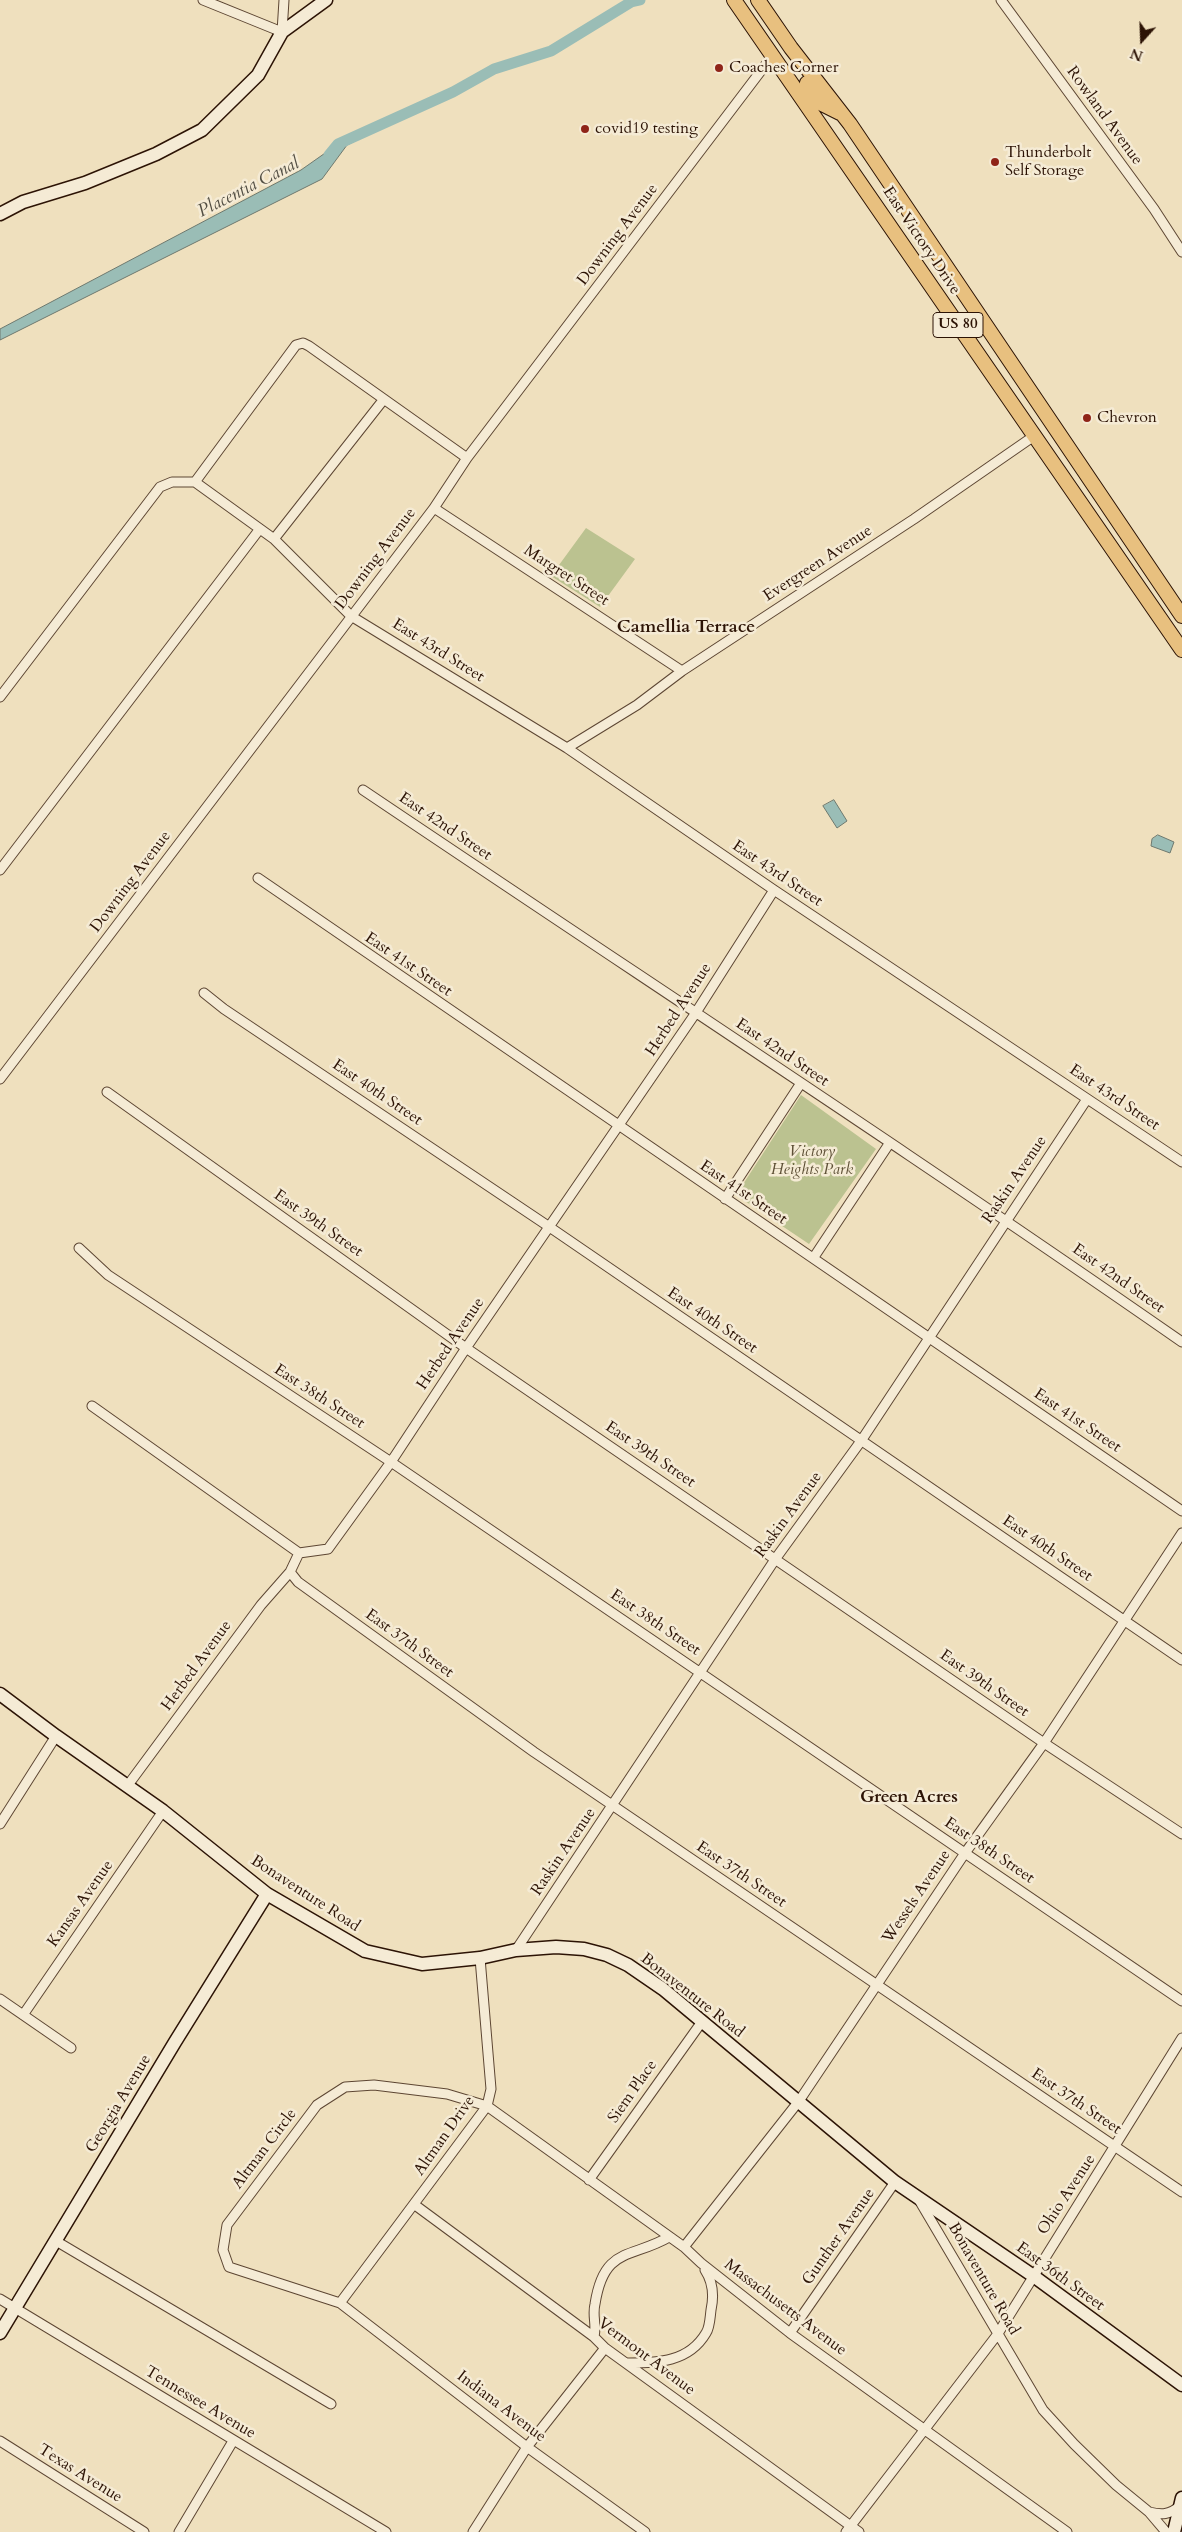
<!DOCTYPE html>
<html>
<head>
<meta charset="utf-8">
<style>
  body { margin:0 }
  #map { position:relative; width:1182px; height:2532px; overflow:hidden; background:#efe0be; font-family:Cardo,serif }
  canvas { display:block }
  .north { position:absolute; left:1117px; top:15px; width:50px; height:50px; -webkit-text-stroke:4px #f5ebd5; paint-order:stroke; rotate:200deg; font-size:14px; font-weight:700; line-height:20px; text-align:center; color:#2c1305 }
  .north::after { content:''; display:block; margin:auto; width:18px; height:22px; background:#2c1305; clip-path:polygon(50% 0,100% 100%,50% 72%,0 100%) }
</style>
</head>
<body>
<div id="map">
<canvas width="1182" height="2532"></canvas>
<div class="north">N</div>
</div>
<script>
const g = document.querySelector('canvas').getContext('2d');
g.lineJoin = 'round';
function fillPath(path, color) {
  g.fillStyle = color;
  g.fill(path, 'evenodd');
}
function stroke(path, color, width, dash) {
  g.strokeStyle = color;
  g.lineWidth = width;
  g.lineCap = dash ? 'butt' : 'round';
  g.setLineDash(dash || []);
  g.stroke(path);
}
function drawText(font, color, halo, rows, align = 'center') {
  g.font = font + ' Cardo,serif';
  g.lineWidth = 5;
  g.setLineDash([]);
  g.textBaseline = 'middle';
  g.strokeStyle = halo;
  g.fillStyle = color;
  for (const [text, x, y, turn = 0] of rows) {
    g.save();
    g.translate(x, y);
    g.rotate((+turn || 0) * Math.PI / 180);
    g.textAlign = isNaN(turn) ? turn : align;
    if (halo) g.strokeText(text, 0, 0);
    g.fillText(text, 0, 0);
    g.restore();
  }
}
const green = new Path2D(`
  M586 528 635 559 600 607 551 576Z
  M801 1095 876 1149 809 1244 736 1195Z`);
const water = new Path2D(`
  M453 92 347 145 322 179 0 340V329L301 170 338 144Z
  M834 800 847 821 837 828 823 806Z
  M1158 835 1174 842 1170 853 1151 846 1152 839Z`);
const canal = new Path2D(`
  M329 155 338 144 453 92 494 69 551 51 631 2 640 0`);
const street = new Path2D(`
  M203 0 282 32 284 0
  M1001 0 1154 209 1182 252
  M195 482 274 539 351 616 567 748 774 890 1182 1162
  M434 508 682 671
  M274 539 384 399
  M0 697 160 487 172 482H195L296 345 303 343 309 346 467 458
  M567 748 637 705 682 671 914 519 1034 436
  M363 790C636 974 912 1154 1182 1342
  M0 870 259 530
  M258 878 1182 1511
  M204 993 224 1009 548 1226 1182 1660
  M0 1079 434 508 467 458 773 55
  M107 1092 466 1348 1044 1743 1182 1834
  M725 1199 801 1083
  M79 1248 108 1275 391 1462 1182 2001
  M814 1257 889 1144
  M92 1406 299 1553
  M290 1572 298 1582 534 1752 1182 2192
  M128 1785 261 1605 290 1572 299 1553 328 1549 391 1462 466 1348 695 1014 774 890
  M0 1824 56 1736
  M516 1950 776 1558 861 1441 1087 1099
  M0 1999 71 2048
  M23 2015 163 1811
  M589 2180 701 2023
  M919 2200 1043 2410 1074 2444 1116 2485 1149 2512 1166 2532
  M415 2205 594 2337 605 2348 859 2532
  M56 2241 331 2404
  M684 2247 799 2101 965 1853 1044 1743 1182 1533
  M0 2299 386 2532
  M340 2303 487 2106 491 2089 480 1958
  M790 2333 895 2182
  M594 2337C597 2324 592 2316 595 2304 604 2246 631 2259 669 2237
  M628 2363C658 2363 689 2362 706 2333 710 2327 710 2317 711 2310 714 2296 713 2282 705 2270
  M0 2441 144 2532
  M1149 2512C1162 2515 1169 2515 1180 2506
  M179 2532 233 2441
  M473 2532 527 2447 605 2348
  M645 2532 527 2447 340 2303 229 2267 223 2250 227 2225 317 2105 345 2087 374 2085 447 2094 487 2106 684 2247 701 2263 790 2333 1067 2532
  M846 2532 997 2335 1182 2038`);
const secondary = new Path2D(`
  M0 214 23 202 85 183 156 154 202 130 258 75 282 32 326 0
  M0 1694 56 1736 163 1811 267 1894 365 1951 422 1964 480 1958 516 1950 556 1947 584 1949 607 1955 628 1965 663 1989 895 2182 1032 2275 1182 2385
  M0 2333 175 2042 267 1894
  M1174 2532 1182 2498`);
const primary = new Path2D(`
  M734 0 1182 650
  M758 0 791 48 850 124 1182 616
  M807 83 822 104 840 113`);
const markers = [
  [719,68,5,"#8f2418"],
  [585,129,5,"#8f2418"],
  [995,162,5,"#8f2418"],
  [1087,418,5,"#8f2418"]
];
const shields = [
  [958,325,50]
];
const shieldNames = [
  ["US 80",958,325]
];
const poiNames = [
  ["Coaches Corner",729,68],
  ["covid19 testing",595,129],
  ["Thunderbolt",1005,153],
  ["Self Storage",1005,171],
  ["Chevron",1097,418]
];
const streetNames = [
  ["Rowland Avenue",1104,116,54],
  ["Downing Avenue",618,235,-53],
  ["East Victory Drive",921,241,56],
  ["Downing Avenue",376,559,-53],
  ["Evergreen Avenue",818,564,-33],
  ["Margret Street",566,576,33],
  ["East 43rd Street",438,651,32],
  ["East 42nd Street",445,827,34],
  ["East 43rd Street",777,874,34],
  ["Downing Avenue",131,882,-53],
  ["East 41st Street",408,965,34],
  ["Herbed Avenue",679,1010,-57],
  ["East 42nd Street",782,1053,34],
  ["East 40th Street",377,1093,34],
  ["East 43rd Street",1114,1098,34],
  ["Raskin Avenue",1015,1180,-56],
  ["East 41st Street",743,1193,34],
  ["East 39th Street",318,1224,35],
  ["East 42nd Street",1118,1279,35],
  ["East 40th Street",712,1321,34],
  ["Herbed Avenue",451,1344,-56],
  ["East 38th Street",319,1397,33],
  ["East 41st Street",1077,1421,34],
  ["East 39th Street",650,1455,34],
  ["Raskin Avenue",789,1515,-54],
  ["East 40th Street",1047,1549,34],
  ["East 38th Street",655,1623,34],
  ["East 37th Street",409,1644,36],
  ["Herbed Avenue",197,1666,-54],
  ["East 39th Street",984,1684,35],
  ["East 38th Street",989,1851,34],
  ["Raskin Avenue",564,1852,-56],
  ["East 37th Street",741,1875,34],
  ["Bonaventure Road",305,1894,33],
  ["Wessels Avenue",917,1897,-56],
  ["Kansas Avenue",81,1904,-55],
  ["Bonaventure Road",692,1996,38],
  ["Siem Place",633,2092,-55],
  ["East 37th Street",1076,2102,34],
  ["Georgia Avenue",119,2104,-59],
  ["Altman Drive",445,2136,-55],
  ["Altman Circle",265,2149,-53],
  ["Ohio Avenue",1067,2195,-57],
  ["Gunther Avenue",839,2237,-55],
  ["East 36th Street",1060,2277,36],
  ["Bonaventure Road",983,2279,60],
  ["Massachusetts Avenue",785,2308,37],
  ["Vermont Avenue",646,2357,37],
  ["Tennessee Avenue",200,2403,31],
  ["Indiana Avenue",501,2407,37],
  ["Texas Avenue",80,2474,32]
];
const parkNames = [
  ["Victory",812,1152],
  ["Heights Park",812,1170]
];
const waterNames = [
  ["Placentia Canal",249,188,-27]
];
const neighbourhoodNames = [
  ["Camellia Terrace",686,628],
  ["Green Acres",909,1798]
];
fillPath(green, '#bbc290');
fillPath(water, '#9abdb6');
stroke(water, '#6e796f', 1);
stroke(canal, '#9abdb6', 11);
stroke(street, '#5d4633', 11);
stroke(secondary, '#2c1305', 15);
stroke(primary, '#2c1305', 16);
stroke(street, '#f5ebd5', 9);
stroke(secondary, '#f5ebd5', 12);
stroke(primary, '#e8c07f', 14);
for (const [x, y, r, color] of markers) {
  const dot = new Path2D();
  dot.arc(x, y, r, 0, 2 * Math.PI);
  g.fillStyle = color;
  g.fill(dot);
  stroke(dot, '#f5ebd5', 2);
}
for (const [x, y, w] of shields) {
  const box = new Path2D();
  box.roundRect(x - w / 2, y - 12.5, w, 25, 4);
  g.fillStyle = '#f5ebd5';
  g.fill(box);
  stroke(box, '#2c1305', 1);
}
drawText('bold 15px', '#2c1305', null, shieldNames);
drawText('16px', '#2c1305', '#f5ebd5', poiNames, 'left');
drawText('16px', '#2c1305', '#f5ebd5', streetNames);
drawText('italic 16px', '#5e5036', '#f5ebd5', parkNames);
drawText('italic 18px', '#524e43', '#f5ebd5', waterNames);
drawText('bold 18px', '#2c1305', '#f5ebd5', neighbourhoodNames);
</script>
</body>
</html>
